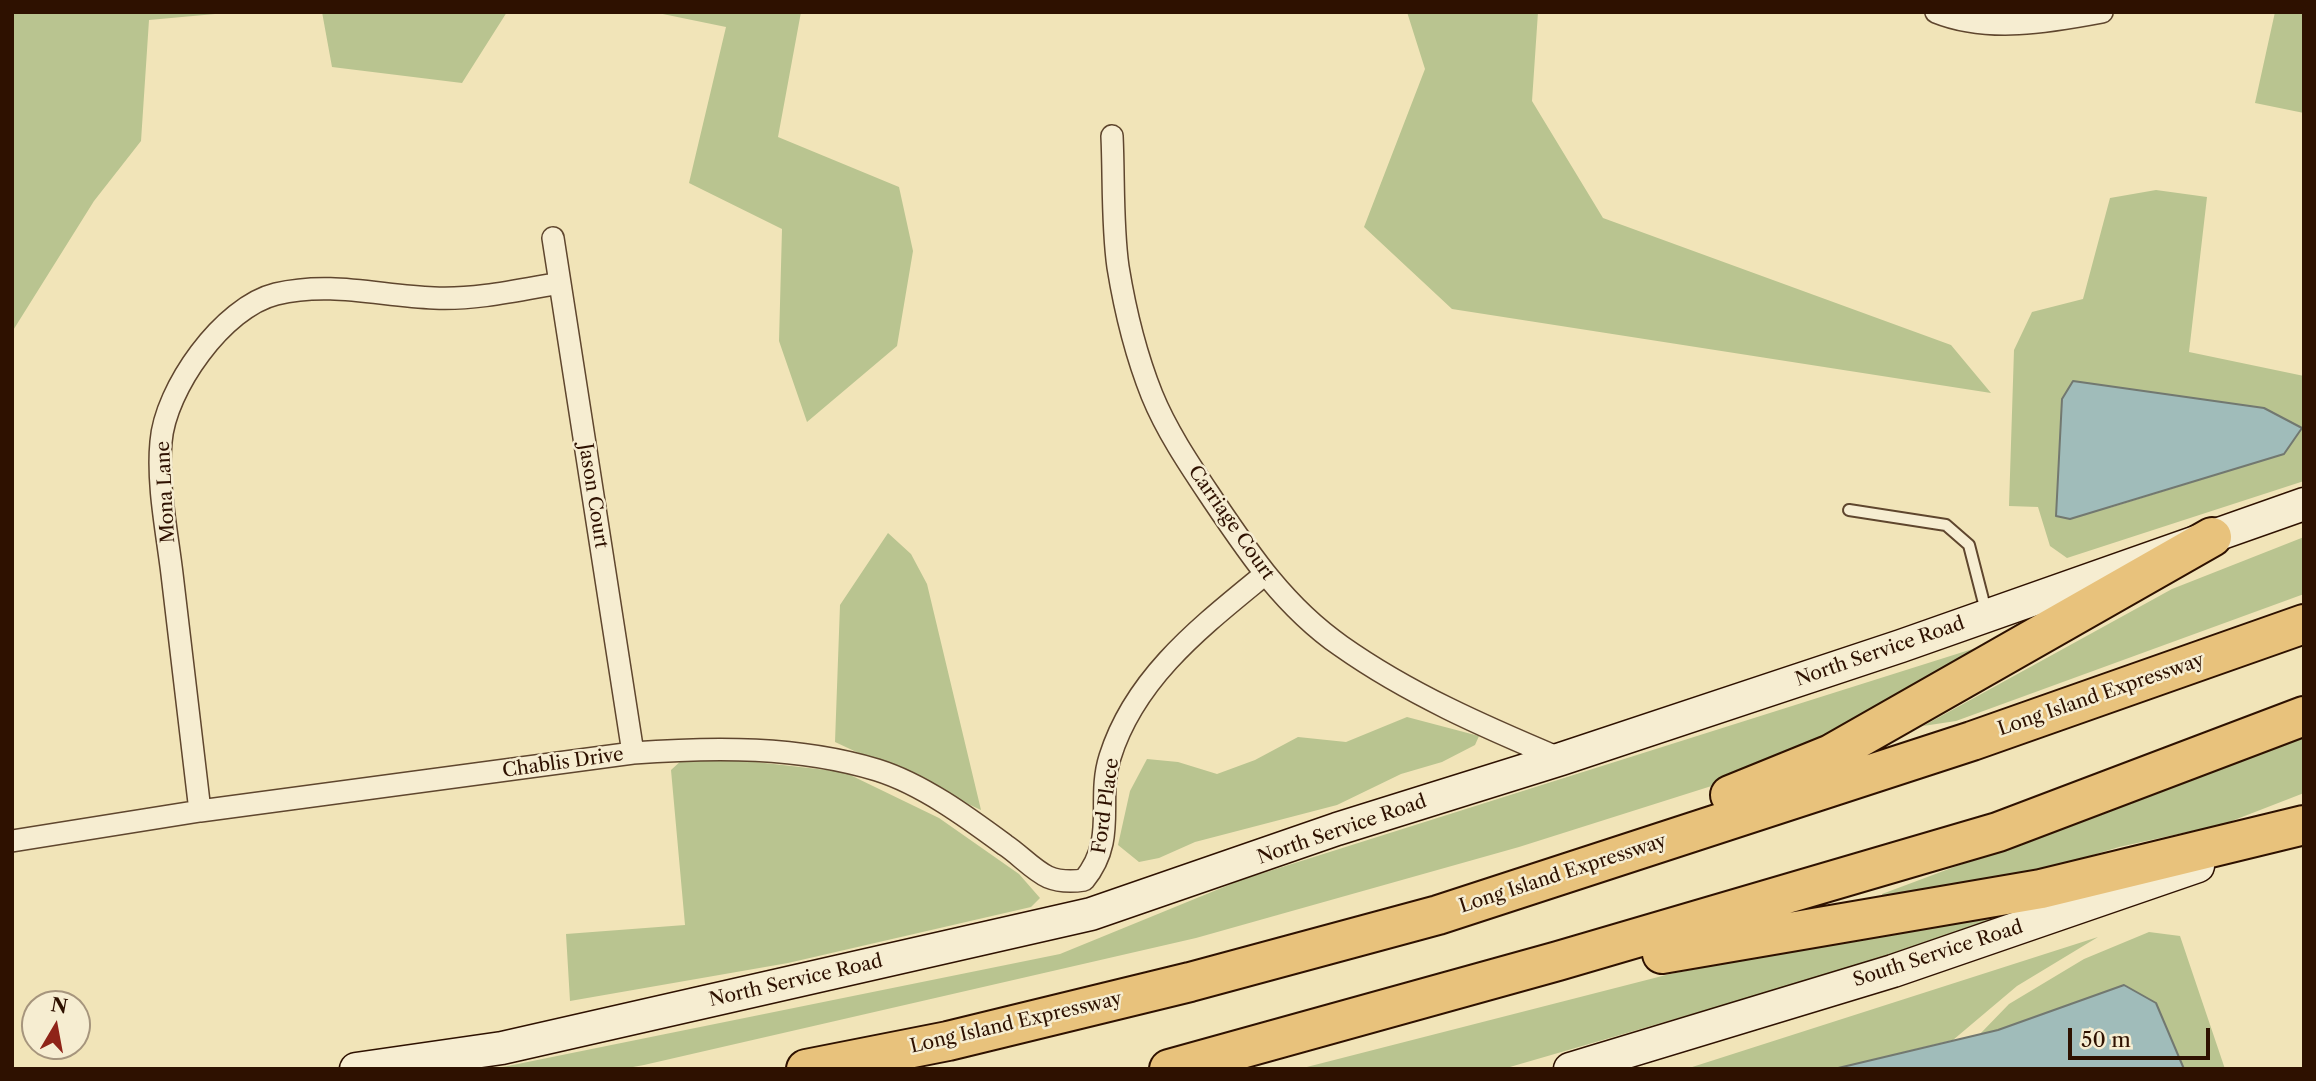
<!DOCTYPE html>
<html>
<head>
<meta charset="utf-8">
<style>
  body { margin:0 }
  #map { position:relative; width:2316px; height:1081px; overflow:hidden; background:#f1e4b8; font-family:"Libre Caslon Text",serif }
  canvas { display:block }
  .frame { position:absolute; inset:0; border:14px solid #2e1100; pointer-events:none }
  .north { position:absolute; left:21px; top:990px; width:70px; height:70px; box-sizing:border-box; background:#f6edd1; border:2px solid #a6957d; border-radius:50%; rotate:10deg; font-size:19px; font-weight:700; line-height:28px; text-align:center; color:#2e1100 }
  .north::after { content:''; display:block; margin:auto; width:24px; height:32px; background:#8f2418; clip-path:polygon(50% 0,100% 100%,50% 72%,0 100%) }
  .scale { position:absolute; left:2068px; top:1028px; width:142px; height:32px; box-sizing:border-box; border:4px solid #2e1100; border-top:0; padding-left:9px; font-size:21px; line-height:24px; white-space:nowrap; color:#2e1100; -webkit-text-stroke:5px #f6edd1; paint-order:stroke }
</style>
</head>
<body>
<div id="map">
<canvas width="2316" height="1081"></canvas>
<div class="frame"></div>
<div class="north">N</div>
<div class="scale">50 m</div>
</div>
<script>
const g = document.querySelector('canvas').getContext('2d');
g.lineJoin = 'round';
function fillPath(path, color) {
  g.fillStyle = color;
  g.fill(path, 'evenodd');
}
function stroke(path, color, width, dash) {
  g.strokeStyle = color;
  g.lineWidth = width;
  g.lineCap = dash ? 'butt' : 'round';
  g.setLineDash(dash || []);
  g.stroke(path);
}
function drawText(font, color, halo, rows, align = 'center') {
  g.font = font + ' "Libre Caslon Text",serif';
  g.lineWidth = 5;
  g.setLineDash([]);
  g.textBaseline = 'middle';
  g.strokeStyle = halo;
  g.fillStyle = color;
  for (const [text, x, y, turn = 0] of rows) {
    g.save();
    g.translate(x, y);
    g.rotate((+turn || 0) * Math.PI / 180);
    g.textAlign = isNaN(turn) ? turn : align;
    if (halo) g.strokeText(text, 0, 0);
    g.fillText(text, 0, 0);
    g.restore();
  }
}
const green = new Path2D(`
  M12 12H237L149 20 141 141 94 201 12 332Z
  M322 12H507L462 83 332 67Z
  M653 12H801L778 137 899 187 913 251 897 346 807 422 779 341 782 229 689 183 726 27Z
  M1407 12H1538L1532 101 1603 218 1951 345 1991 393 1452 309 1364 227 1425 69Z
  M2275 12H2304V113L2255 103Z
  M2156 190 2207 197 2189 352 2304 376V481L2067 558 2050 546 2038 507 2009 506 2014 350 2032 312 2083 299 2110 198ZM2302 428 2284 454 2109 508Z
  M888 533 911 554 927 584 981 810 835 742 840 605Z
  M2304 537V594L1956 721 1923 726 2172 589Z
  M2039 628 1781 764 1519 847 1196 938 644 1065 622 1069H493L1060 954 1241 880Z
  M1407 717 1479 736 1475 745 1442 762 1401 774 1337 805 1195 842 1159 858 1139 862 1118 845 1130 791 1147 759 1178 762 1217 774 1255 760 1298 737 1346 742Z
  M2304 736V793L2224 824 2119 847 2005 882 1884 905 1882 894Z
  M720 758 844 772 939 818 1019 874 1040 898 1031 907 788 963 570 1001 566 934 685 925 671 770 683 759Z
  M2059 899 1816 978 1503 1069H1299L1670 974Z
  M2149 932 2180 936 2225 1069H2184L2156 1004 1979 1035 2009 1004 2084 959Z
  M2098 937 2017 986 1953 1040 1834 1069H1686Z`);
const water = new Path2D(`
  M2073 381 2264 408 2302 428 2284 454 2070 519 2056 516 2062 399Z
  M2124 985 2156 1003 2184 1069H1834L1998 1030Z`);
const service = new Path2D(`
  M1849 510 1946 525 1969 545 1986 611`);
const minor = new Path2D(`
  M1936 12C1988 33 2049 22 2102 12
  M1112 136C1114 179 1112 225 1118 267 1125 310 1136 355 1152 395 1167 432 1191 467 1213 500 1250 555 1285 607 1341 646 1409 694 1485 727 1561 759
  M553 238 633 753
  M200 811C190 732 181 653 172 574 167 532 157 485 161 442 165 389 223 307 276 294 331 281 380 296 434 298 476 300 519 290 560 283
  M12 841 200 811 633 753C714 747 798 746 877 770 922 784 967 817 1005 845 1019 854 1033 870 1048 877 1060 882 1071 882 1084 880 1118 838 1096 801 1110 757 1135 677 1202 626 1264 575`);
const secondary = new Path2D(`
  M356 1069 502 1048 1091 914 1337 829 1561 759 1901 646 2304 504
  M1570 1069 1893 971 2198 866`);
const motorway = new Path2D(`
  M1730 795 1831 754 2212 537
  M1662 954 2041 889 2304 825
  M806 1069 948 1041 1190 982 1438 915 1972 741 2304 624
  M1169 1069 1558 961 1998 832 2304 716`);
const streetNames = [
  ["Mona Lane",166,492,-93],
  ["Jason Court",593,496,81],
  ["Carriage Court",1231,523,55],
  ["North Service Road",1880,652,-19],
  ["Long Island Expressway",2101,695,-19],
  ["Chablis Drive",563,763,-8],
  ["Ford Place",1106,806,-82],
  ["North Service Road",1342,830,-19],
  ["Long Island Expressway",1563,874,-18],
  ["South Service Road",1938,954,-18],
  ["North Service Road",796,981,-13],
  ["Long Island Expressway",1016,1023,-13]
];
fillPath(green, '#b9c490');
fillPath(water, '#a0bcba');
stroke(water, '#727870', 2);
stroke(service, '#5f462e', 14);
stroke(minor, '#5f462e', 24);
stroke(secondary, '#2e1100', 35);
stroke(motorway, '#2e1100', 42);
stroke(service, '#f6edd1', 10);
stroke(minor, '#f6edd1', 21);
stroke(secondary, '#f6edd1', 32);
stroke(motorway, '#e8c27c', 38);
drawText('19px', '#2e1100', '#f6edd1', streetNames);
</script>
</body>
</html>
